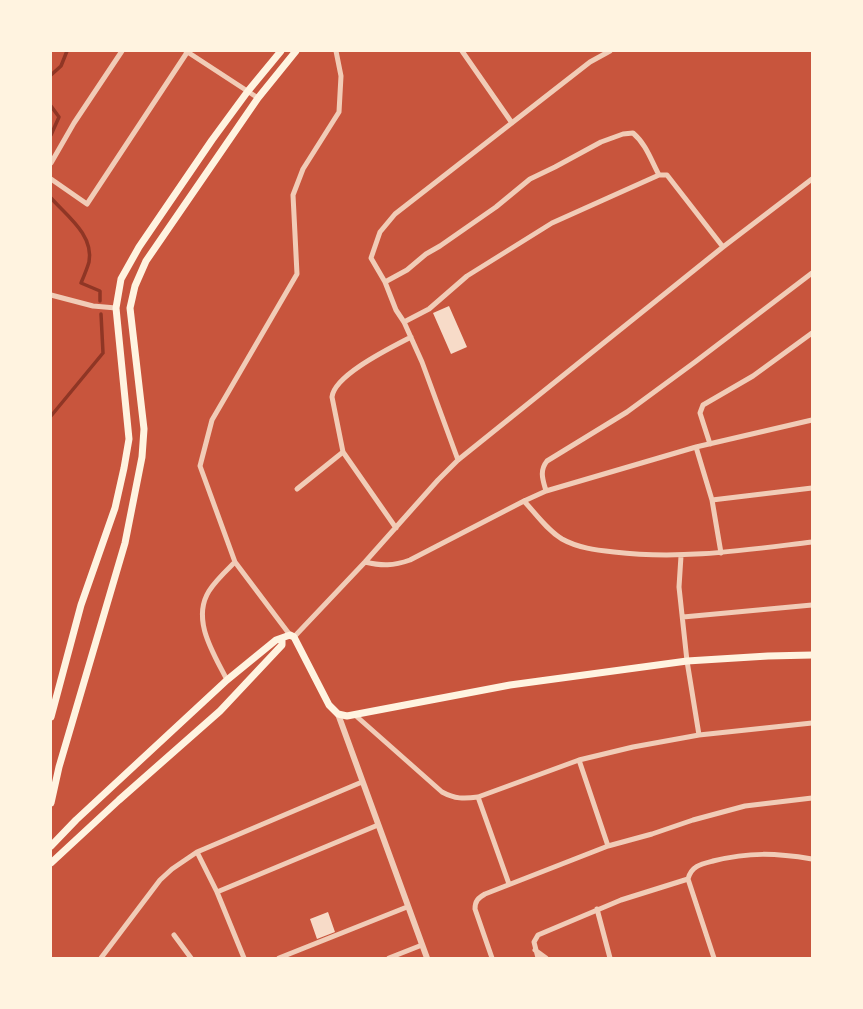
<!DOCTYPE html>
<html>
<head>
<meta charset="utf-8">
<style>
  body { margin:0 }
  #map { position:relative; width:863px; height:1009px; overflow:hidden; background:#c8553d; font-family:"IBM Plex Sans",sans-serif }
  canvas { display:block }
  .frame { position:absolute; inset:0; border:52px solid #fff3e0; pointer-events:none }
</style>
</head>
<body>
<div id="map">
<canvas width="863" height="1009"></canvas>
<div class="frame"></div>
</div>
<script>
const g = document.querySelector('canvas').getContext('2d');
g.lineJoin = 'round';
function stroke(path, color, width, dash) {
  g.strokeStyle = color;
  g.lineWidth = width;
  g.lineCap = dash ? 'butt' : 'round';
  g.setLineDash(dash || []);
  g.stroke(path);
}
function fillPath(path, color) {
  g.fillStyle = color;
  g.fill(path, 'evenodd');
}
const stream = new Path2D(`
  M51 75 61 66 67 51
  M51 106 59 117 51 135
  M51 198C67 216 94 235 89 262 87 269 84 276 81 283L100 291V301
  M51 416 103 353 101 314`);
const building = new Path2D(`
  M449 306 467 347 451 354 433 313Z
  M328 912 335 932 317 939 310 919Z`);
const minor = new Path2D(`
  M186 51 258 98
  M462 51 512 123
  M51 163 74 123 122 51
  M659 175H667L723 247
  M51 179 87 204 188 51
  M385 282 407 270 426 254 440 246 496 207 530 179 555 167 601 142 623 134 633 133C646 144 651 160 659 175L552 223 467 276 429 309 404 322
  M51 295 93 306 116 308
  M710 444 700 413 703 405 753 376 812 333
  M696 447 712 500 721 553
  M343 452 396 528
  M458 460 422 362 404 322 396 310 385 282 371 258 380 232 395 214 590 62 610 51
  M297 489 343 452 332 397C334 375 392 347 411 337
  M546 491C543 480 539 471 547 461L627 412 695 362 812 273
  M712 500 812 488
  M524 501C536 514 547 530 562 539 578 548 596 550 614 552 682 560 745 550 812 542
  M681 556 679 587 687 661 699 735
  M365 562C382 566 393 566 410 560L524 501 546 491 696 447 812 420
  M683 617 812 605
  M290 635 235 562 200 466 212 420 297 274 293 195 303 169 339 112 341 76 336 51
  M294 637 365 562 438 480 458 460 723 247 812 179
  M227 680C214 654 191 620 209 591 216 580 226 571 235 562
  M355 715 442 792C455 799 464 799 478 797L579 760 633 747 699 735 812 723
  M579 760 608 846
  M478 797 509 884
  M197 852 217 892 244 958
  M217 892 378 825
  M597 909 610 958
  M174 935 191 958
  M535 950 546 958
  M101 958 160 880 172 869 197 852 362 782
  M279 958 407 907
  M389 958 422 945
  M492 958 475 909C475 901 478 898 485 894L608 846 652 834 693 820 745 806 812 798
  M538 958 534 942 538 935 621 900 688 879
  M714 958 688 879C691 866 701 864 713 861 750 852 775 853 812 859`);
const tertiary = new Path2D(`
  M338 714 427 958`);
const secondary = new Path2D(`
  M51 717 81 605 115 508 124 468 129 439 116 308 121 279 139 247 212 140 248 91 281 51
  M51 803 59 767 125 543 142 457 144 429 130 308 135 286 146 261 258 98 296 51
  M51 846 76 820 227 680 276 640 290 635 294 637 329 705 338 714 347 716 510 685 687 661 768 656 812 655
  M51 863 119 800 220 711 282 645V639`);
stroke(stream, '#8f3625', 3.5);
fillPath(building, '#f7dbc8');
stroke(minor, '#f1ccb7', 5);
stroke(tertiary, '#f1ccb7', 6);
stroke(secondary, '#fff3e0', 7);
</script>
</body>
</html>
